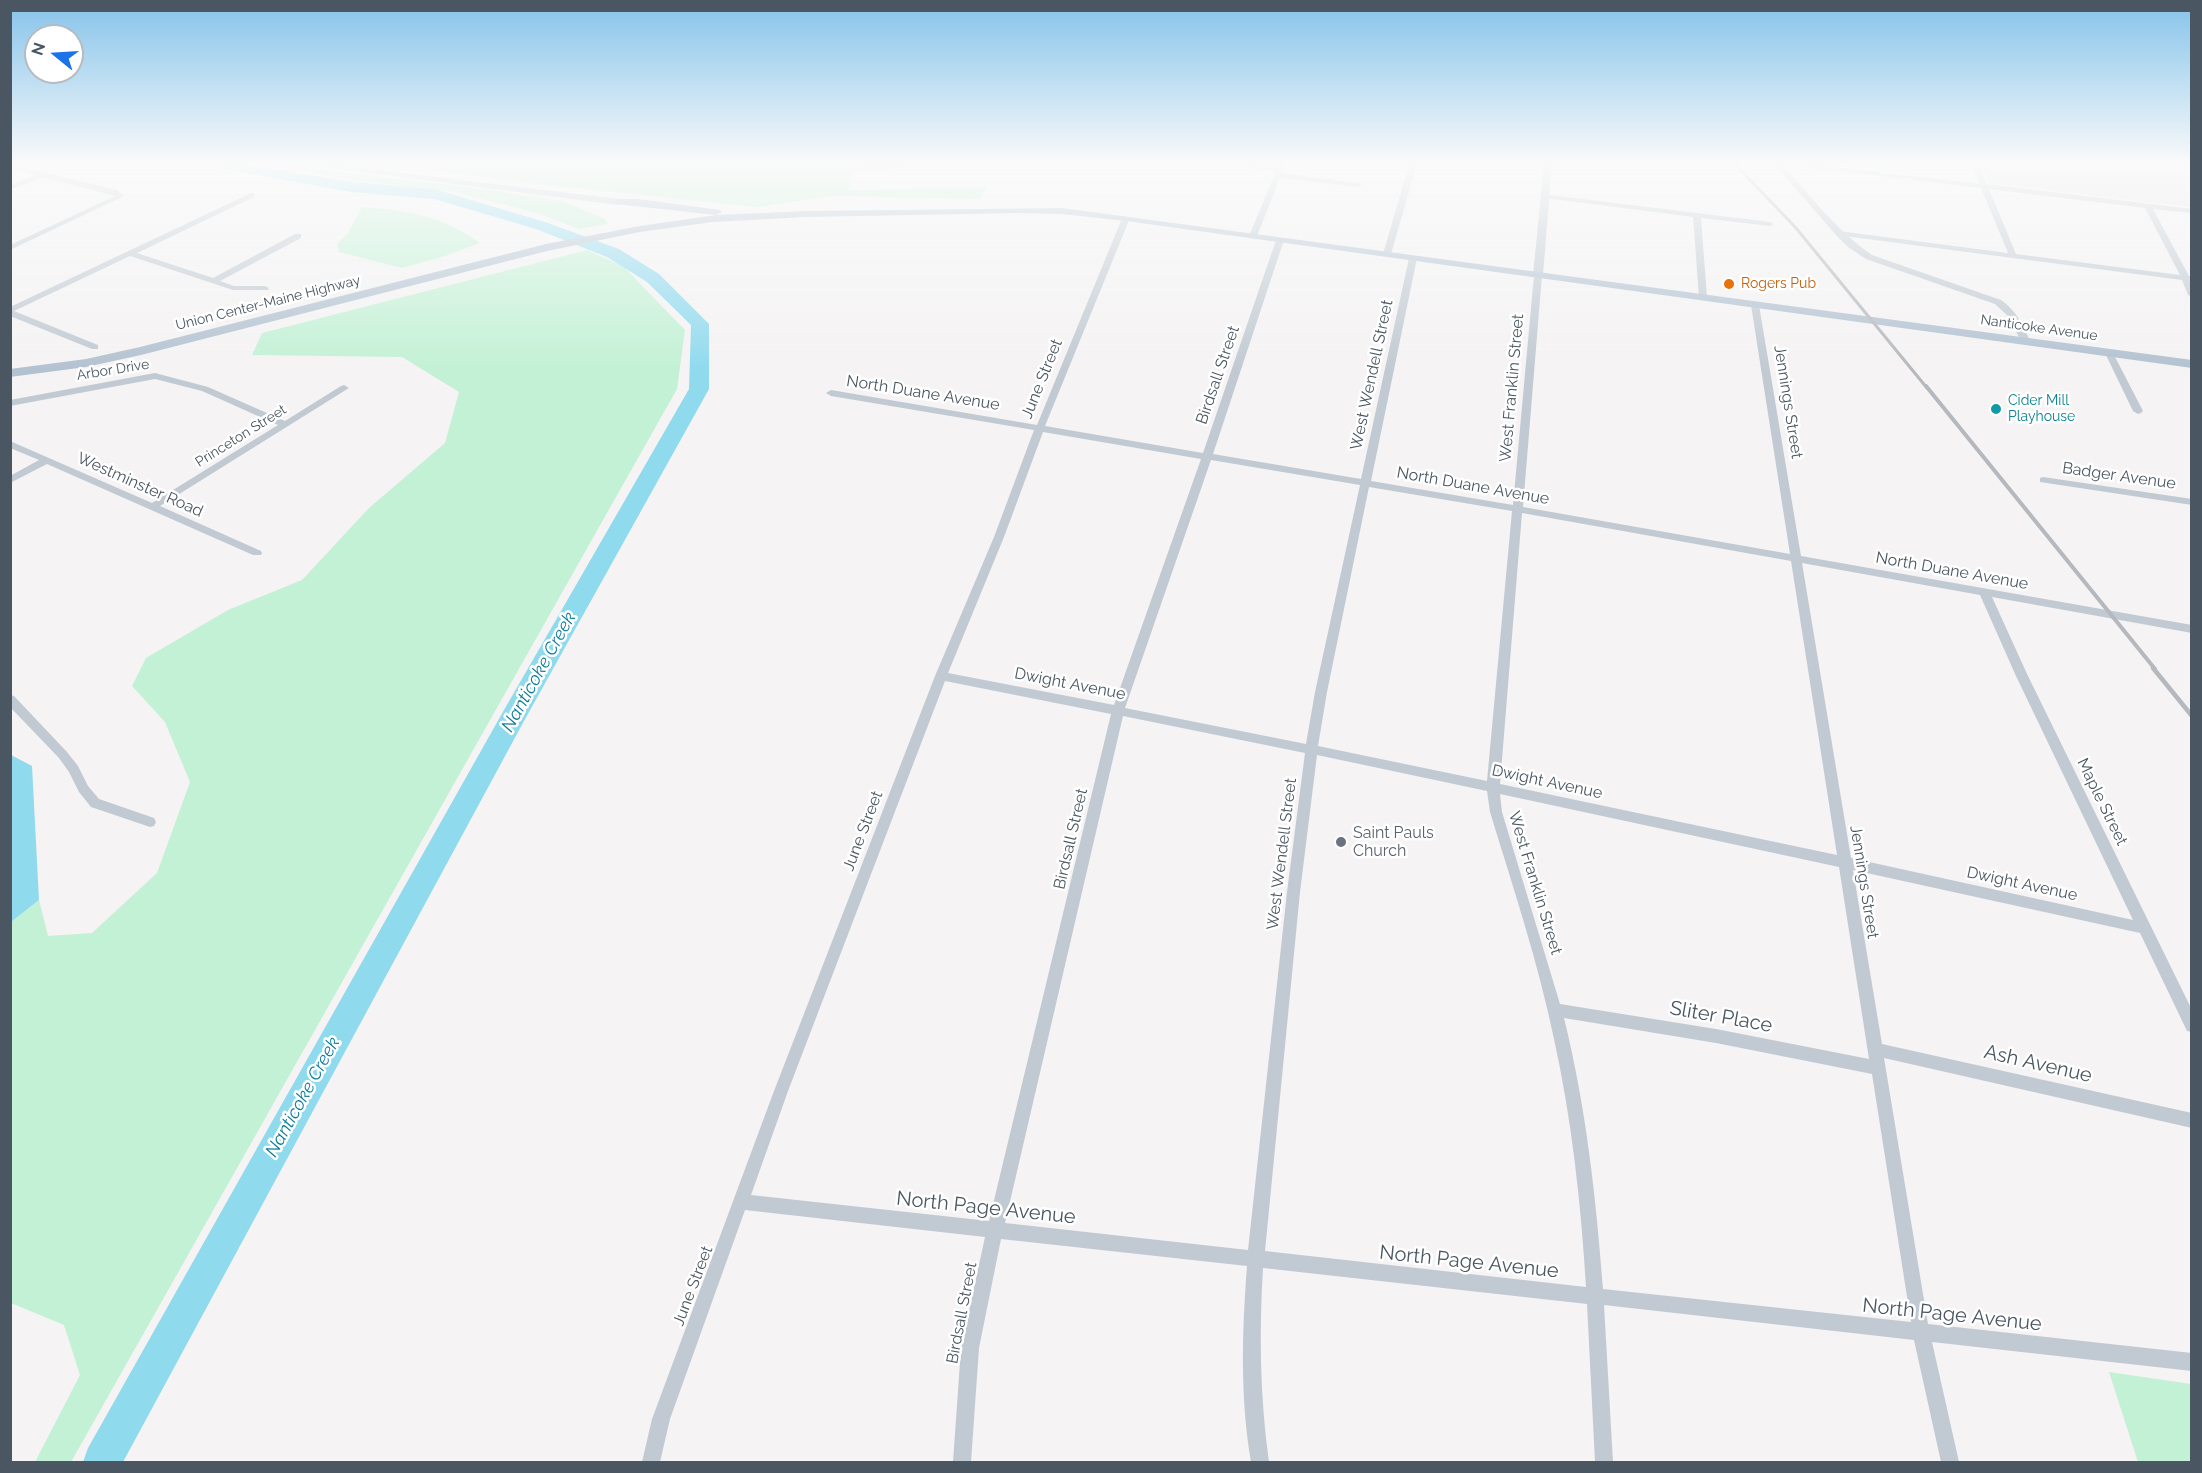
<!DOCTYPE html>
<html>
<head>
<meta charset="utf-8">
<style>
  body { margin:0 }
  #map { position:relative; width:2202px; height:1473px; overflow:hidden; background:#f5f3f3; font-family:Raleway,sans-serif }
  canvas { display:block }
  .frame { position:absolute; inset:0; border:12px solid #4a5661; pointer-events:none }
  .north { position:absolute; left:24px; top:24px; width:60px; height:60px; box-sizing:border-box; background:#fff; border:2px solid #b7bbc0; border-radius:50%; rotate:288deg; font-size:16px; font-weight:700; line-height:24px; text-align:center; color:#4a5661 }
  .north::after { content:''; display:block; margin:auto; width:21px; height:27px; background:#1a73e8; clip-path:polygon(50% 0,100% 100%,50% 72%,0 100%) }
</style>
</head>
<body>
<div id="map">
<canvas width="2202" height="1473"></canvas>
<div class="frame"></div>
<div class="north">N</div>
</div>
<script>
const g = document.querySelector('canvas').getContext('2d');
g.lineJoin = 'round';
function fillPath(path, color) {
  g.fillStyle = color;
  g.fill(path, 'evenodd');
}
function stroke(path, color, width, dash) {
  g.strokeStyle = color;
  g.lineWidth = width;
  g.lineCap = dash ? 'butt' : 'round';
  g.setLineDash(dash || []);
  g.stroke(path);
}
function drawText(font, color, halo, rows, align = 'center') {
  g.font = font + ' Raleway,sans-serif';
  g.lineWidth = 5;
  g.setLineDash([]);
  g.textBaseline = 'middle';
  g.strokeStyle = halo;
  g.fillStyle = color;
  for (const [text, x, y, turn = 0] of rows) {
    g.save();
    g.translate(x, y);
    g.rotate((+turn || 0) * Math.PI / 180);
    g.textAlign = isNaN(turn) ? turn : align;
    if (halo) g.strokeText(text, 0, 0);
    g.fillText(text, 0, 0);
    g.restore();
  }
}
const education = new Path2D(`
  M1981 164H2191V207L1989 183Z`);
const green = new Path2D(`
  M274 164 492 190 565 202 605 219 608 224 579 229 537 213 455 192 336 178Z
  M384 164H856L853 168 849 190 987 187 979 199 834 196 757 207 534 184Z
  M362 207C406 210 444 216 480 243L445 256 402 268 339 252 337 244 347 234Z
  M587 250 623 266 685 330 677 389 71 1462H35L80 1375 64 1325 11 1303V922L39 900 48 936 92 933 157 873 190 782 165 722 132 686 146 658 228 610 302 580 369 508 445 443 459 392 402 357 252 355 262 333Z
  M2109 1372 2191 1384V1462H2138Z`);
const water = new Path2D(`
  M11 755 32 766 39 900 11 922Z`);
const river = new Path2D(`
  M217 164H247L351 182 435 189 548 223 619 249 659 274 709 324V389L524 721 123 1462H83L88 1448 504 710 689 389 691 325 647 282 607 257 536 229 434 199 351 192 225 169Z`);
const minor = new Path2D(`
  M10 164 117 190 124 196 10 250V245L115 196 43 177 10 190V185L35 175 10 168Z
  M902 164H941L937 166 853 170 849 168 853 166Z
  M1229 164H1248L1277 167 1279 164H1285L1282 173 1358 183 1362 185 1358 187 1280 178 1257 236 1253 238 1249 236 1276 171 1233 166Z
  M1409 164H1417L1391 254 1384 256 1383 254Z
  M1793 164H1811L1979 184 1971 164H1978L1987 184 2192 209V213L2153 209 2189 276H2192V297L2188 295 2182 280 1836 235 1835 233 1839 231 2008 253 1981 188 1797 166ZM1989 189 2145 208 2180 275 2016 254Z
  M251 193H254V197L137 253 213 278 295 234H301V238L220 281 234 286H265L269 288 268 290H233L130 256 14 311 98 345V349H92L10 316V307Z
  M1542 194 1770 222 1774 224 1770 226 1701 218 1707 297 1703 299 1699 297 1693 217 1545 198 1541 196Z
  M1123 216 1130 218 1045 426 1203 453 1276 240 1280 238 1284 240 1213 454 1361 479 1409 258 1413 256 1417 258 1371 481 1513 505 1534 275 1538 273 1542 275 1523 507 1790 554 1751 305 1755 302 1759 305 1801 556 2192 625V633L1992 597 2028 676 2192 1010V1032L2187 1031 2140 933 1853 870 1882 1044 2192 1113V1128L1884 1058 1928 1324 2192 1353V1371L1932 1342 1959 1462H1941L1914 1340 1604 1305 1613 1462H1595L1587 1304 1263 1268C1259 1333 1260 1397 1269 1462H1251C1240 1397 1242 1332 1247 1266L1001 1239 979 1348 971 1462H953L961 1348 985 1237 745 1210 670 1419 660 1462H642L652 1419 774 1091 935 676 994 537 1034 430 831 396 826 393 831 390 1037 425ZM1043 432 1201 459 1114 705 948 673 1004 537ZM1211 460 1360 485 1315 692 1306 744 1125 708ZM1369 487 1512 511 1487 781 1318 746 1327 692ZM1522 513 1791 561 1837 855 1500 784ZM1802 563 1980 595 2016 676 2133 920 1851 858ZM945 681 1111 714 989 1221 751 1195 788 1091ZM1123 716 1305 753 1287 892 1248 1250 1005 1223ZM1317 755 1487 791 1490 812C1513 887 1538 962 1554 1039 1572 1121 1581 1204 1586 1287L1265 1251 1300 892ZM1500 794 1839 867 1869 1059 1716 1029 1560 1004 1502 812ZM1564 1018 1716 1043 1872 1074 1911 1322 1603 1289C1596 1197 1586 1107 1564 1018Z
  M2109 350 2113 353 2143 411 2141 413 2138 414 2133 411 2105 353Z
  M155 373 208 387 285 421 341 386 344 385 349 388 160 506 261 551 262 553 261 555H253L47 464 10 483V476L39 460 10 448V441L152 503 278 425 202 391 155 379 10 406V400Z
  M2043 477 2192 499V505L2040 482V478Z
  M10 695 14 696 67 752 78 766 88 786 99 799 154 818 156 822 154 826 150 827 91 807 79 792 69 772 59 758 10 707Z`);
const tertiary = new Path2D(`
  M309 164H329L619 199 623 202 619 205 313 166Z
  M1544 164H1552L1543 275 1538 278 1533 275Z
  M1774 164H1782C1810 195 1837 231 1872 255L2001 300C2016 310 2023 325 2030 341L2028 343H2022L2008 316 1995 304 1866 259 1848 247 1836 235Z`);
const primary = new Path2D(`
  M619 199H639L720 210 722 212 716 215 806 211 1062 208 2192 360V368L1126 221 1062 214 1016 213 806 217 713 222 640 232 547 251 141 355 86 367 10 377V369L86 359 140 347 546 244 640 226 716 215 615 204V200Z`);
const railFar2 = new Path2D(`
  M1735 164 1796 228 1927 388`);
const railFar1 = new Path2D(`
  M1926 386 2155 669`);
const rail = new Path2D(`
  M2153 668 2192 716`);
const markers = [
  [1729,284,6,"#e8710a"],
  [1996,409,6,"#0f9aa8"],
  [1341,842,6,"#6b7280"]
];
const farFoodnames = [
  ["Rogers Pub",1741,284]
];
const farStreetnames = [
  ["Union Center-Maine Highway",268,303,-14],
  ["Nanticoke Avenue",2039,328,8],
  ["Arbor Drive",113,370,-9],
  ["Princeton Street",241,436,-32]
];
const farCulturenames = [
  ["Cider Mill",2008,401],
  ["Playhouse",2008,417]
];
const streetNames = [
  ["Birdsall Street",1218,375,-71],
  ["West Wendell Street",1372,375,-78],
  ["June Street",1042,379,-68],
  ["West Franklin Street",1512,388,-85],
  ["North Duane Avenue",923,393,9],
  ["Jennings Street",1788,402,81],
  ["Badger Avenue",2119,476,8],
  ["Westminster Road",140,485,24],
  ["North Duane Avenue",1473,486,10],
  ["North Duane Avenue",1952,571,10],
  ["Dwight Avenue",1070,684,11],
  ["Dwight Avenue",1547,782,12],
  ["Maple Street",2102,802,64],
  ["June Street",863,831,-69],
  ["Birdsall Street",1071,839,-77],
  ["West Wendell Street",1282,854,-83],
  ["Jennings Street",1864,882,81],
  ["West Franklin Street",1535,883,73],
  ["Dwight Avenue",2022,884,12],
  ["June Street",693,1286,-69],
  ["Birdsall Street",962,1313,-79]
];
const worshipNames = [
  ["Saint Pauls",1353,833],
  ["Church",1353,851]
];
const waterNames = [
  ["Nanticoke Creek",539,672,-61],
  ["Nanticoke Creek",303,1097,-61]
];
const nearStreetnames = [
  ["Sliter Place",1721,1017,10],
  ["Ash Avenue",2038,1064,13],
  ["North Page Avenue",986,1208,6],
  ["North Page Avenue",1469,1262,6],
  ["North Page Avenue",1952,1315,6]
];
fillPath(education, '#e6e4e5');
fillPath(green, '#c3f1d5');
fillPath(water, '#90daee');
fillPath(river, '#90daee');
fillPath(minor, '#c1cad2');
fillPath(tertiary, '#c1cad2');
fillPath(primary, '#b3c2d1');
stroke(railFar2, '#b5b8bd', 3);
stroke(railFar1, '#b5b8bd', 4);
stroke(rail, '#b5b8bd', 4.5);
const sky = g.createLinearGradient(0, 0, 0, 370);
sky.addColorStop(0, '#85c3ea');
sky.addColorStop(0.44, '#fafafa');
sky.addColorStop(1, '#fafafa00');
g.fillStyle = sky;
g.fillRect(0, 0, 2202, 370);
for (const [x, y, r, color] of markers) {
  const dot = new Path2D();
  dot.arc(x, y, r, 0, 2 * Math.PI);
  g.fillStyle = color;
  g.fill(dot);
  stroke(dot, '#fff', 2);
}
drawText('14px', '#c56008', '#fff', farFoodnames, 'left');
drawText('14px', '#4a5661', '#fff', farStreetnames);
drawText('14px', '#0d838f', '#fff', farCulturenames, 'left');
drawText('16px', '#4a5661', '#fff', streetNames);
drawText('16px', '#5b616d', '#fff', worshipNames, 'left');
drawText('italic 18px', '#0c7c9b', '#fff', waterNames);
drawText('20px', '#4a5661', '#fff', nearStreetnames);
</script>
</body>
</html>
